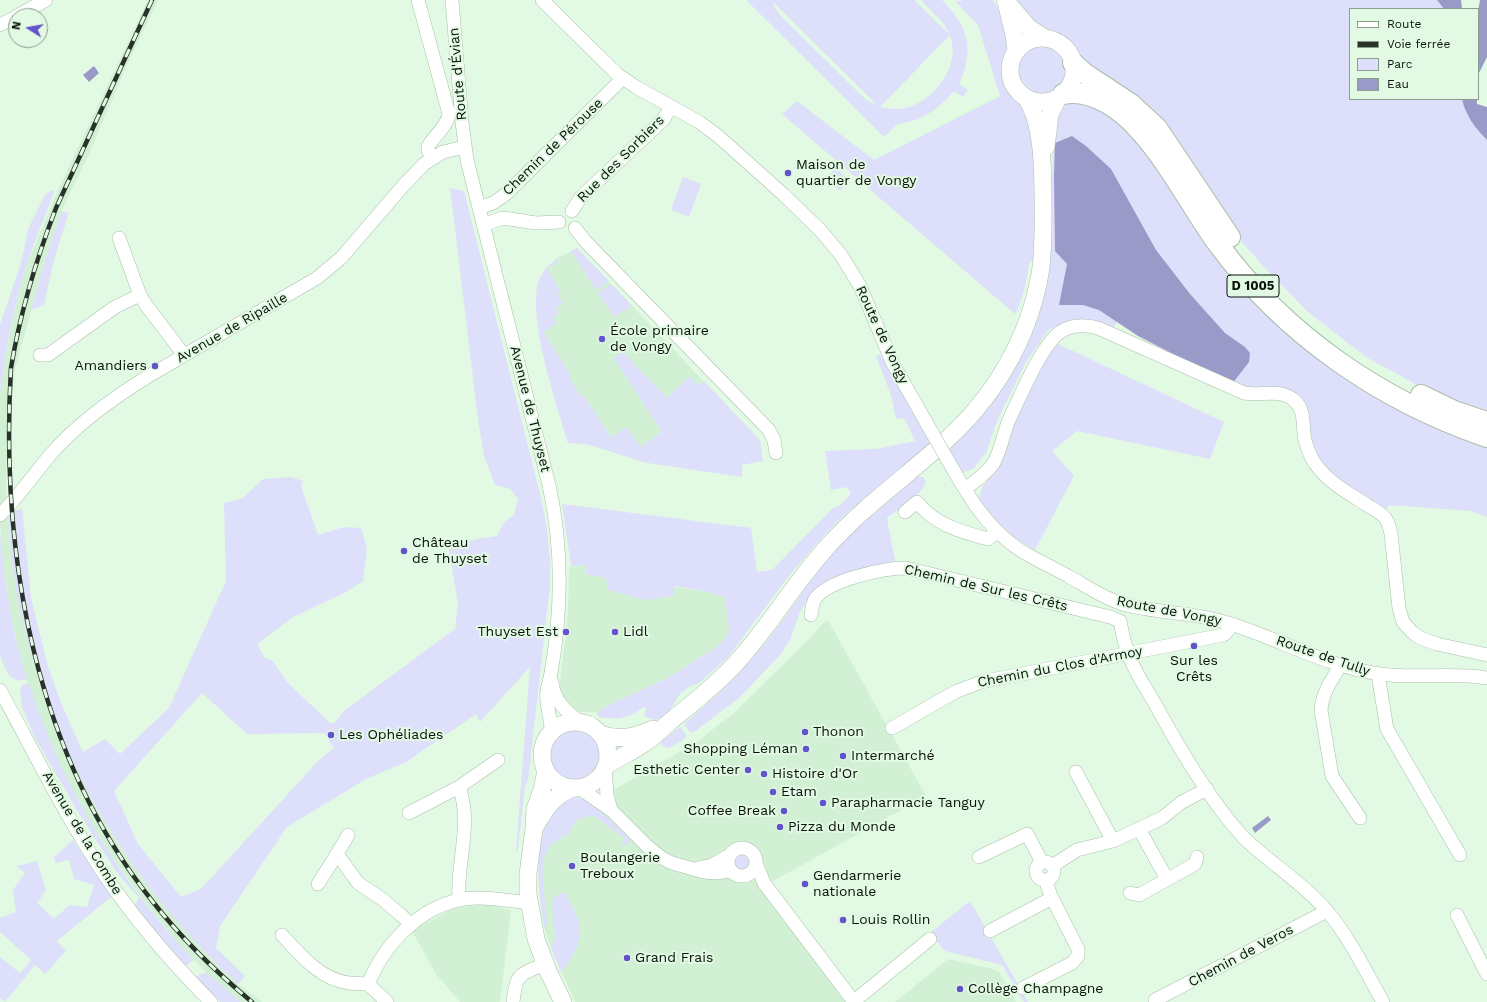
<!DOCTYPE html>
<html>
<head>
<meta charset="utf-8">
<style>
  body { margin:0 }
  #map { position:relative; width:1487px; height:1002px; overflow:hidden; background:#e2fae3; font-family:"Work Sans",sans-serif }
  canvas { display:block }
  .legend { position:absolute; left:1349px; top:8px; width:130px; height:92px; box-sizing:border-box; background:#e2fae3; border:1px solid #8b9d8c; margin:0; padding:5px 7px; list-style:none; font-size:12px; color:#09110a }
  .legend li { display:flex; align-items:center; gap:8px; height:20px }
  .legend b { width:20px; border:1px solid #8b9d8c }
  .north { position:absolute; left:8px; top:8px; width:40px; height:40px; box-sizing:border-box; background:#e2fae3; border:1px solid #8b9d8c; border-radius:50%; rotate:281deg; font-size:11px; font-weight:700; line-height:16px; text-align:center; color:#09110a }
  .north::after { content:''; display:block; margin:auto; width:14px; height:18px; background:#6252cb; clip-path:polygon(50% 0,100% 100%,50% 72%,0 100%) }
</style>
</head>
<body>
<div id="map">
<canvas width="1487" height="1002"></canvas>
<ul class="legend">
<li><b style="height:5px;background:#fff"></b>Route</li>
<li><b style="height:5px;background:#283229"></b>Voie ferrée</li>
<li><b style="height:11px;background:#dedffa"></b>Parc</li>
<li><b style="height:11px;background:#9a9ac9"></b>Eau</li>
</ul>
<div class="north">N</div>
</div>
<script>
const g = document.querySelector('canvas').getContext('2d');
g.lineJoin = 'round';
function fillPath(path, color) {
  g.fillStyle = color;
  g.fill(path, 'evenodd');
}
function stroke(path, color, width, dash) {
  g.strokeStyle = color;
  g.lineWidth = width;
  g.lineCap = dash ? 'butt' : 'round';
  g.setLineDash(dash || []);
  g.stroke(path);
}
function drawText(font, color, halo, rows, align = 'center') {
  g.font = font + ' "Work Sans",sans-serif';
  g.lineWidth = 4;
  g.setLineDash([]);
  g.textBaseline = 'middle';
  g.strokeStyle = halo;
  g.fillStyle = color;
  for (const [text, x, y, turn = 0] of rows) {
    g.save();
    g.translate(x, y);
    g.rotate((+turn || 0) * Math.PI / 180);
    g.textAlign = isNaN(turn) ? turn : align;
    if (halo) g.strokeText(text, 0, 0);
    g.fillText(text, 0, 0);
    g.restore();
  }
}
const built = new Path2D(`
  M148 0H158L126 67 89 154 61 212 46 257 15 369 9 413 6 471V502L0 506V393L7 348 15 308 26 267 58 190Z
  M577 248 709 387 659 434 640 447 647 463 587 444 568 443 544 357 538 321 536 300 539 280 546 268 556 259Z
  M8 514 12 557 21 612 34 662 92 800 119 845 155 895 214 962 238 984 262 1002H241L206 972 179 944 144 901 108 851 80 806 57 758 37 709 22 664 11 615 3 566 0 522Z
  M585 565 586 574 709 592 725 598 729 628 726 637 717 647 668 678 615 702 597 712H579L577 711 568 703 561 693 560 681 568 613 569 567Z
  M828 620 926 796 766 885 853 1002H575L551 948 545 930 541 911 538 877 543 833 579 797 591 803 695 743 733 714 810 638 822 624Z
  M484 904 511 910 500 1002H460L436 974 412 931 452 909Z
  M948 959 993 969 999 972 1016 1002H895Z`);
const green = new Path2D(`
  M746 0H914L949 34 944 24 921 0H942C968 25 975 50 959 84L968 90 963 97 954 91 948 98 933 111 916 120 898 124 884 137ZM772 1 878 106 868 101 862 96 783 18 777 11ZM950 35C961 64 937 97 910 107 900 110 890 109 880 107Z
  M963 0H993L998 9 1008 35V50L1003 67 1004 81 1010 93 1025 106 1036 157V261H1030C1026 280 1024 298 1015 314L782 114 797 101 874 160 1000 96 978 25 956 2Z
  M1013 0H1437L1444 9H1350V99H1462C1465 115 1476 129 1487 140V416L1428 391 1366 357 1308 312 1266 269 1079 59 1074 47 1069 41 1058 34 1039 29Z
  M1017 70a25 25 0 1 1 50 0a25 25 0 1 1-50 0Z
  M1065 102H1092L1133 135 1278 324 1487 445V517L1471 511 1389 505 1385 511C1363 496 1330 480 1318 457 1309 442 1307 421 1304 404L1232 384 1138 336 1117 321 1113 329 1089 320 1069 321 1049 329 1026 362 998 419 986 453 974 468 962 473 948 448 1008 378 1050 200 1052 186 1053 146 1057 114Z
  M835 168 849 180 840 191 826 180Z
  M683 177 701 184 689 217 671 210Z
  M450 188 464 191 541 498 547 529 550 560V586L528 780 525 786 518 849 516 852 530 667 480 722 476 714 406 762 366 779 287 827 220 926 216 948 245 976 238 984C129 884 55 758 21 614 13 581 11 547 8 514L22 508 31 598 48 667 64 710 83 752 105 739 120 754 169 708 226 581 224 503 243 498 263 479 291 477 303 481 301 486 318 535 344 527 361 528 367 548 363 581 346 592 293 617 257 644 265 658 272 660 288 683 330 723H334L345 710 455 629 458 604 448 544 497 536 504 522 514 515 518 499 510 489 495 485 484 456 478 419ZM202 693 247 734 324 733 334 748 319 760 201 889 181 897 138 844 114 791Z
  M52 190 54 192C45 217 34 242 26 267 13 308 6 351 0 393V325L21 263 28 229 45 195Z
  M61 212H69L54 260 44 305 31 310 46 257Z
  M577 248 609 281 596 290 571 251Z
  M556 259 558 262 547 269 561 292 557 294 563 303 556 308 559 313 553 317 557 323 543 332 571 375 569 377 581 397 584 396 611 437 627 427 640 447 662 432 614 358 623 352 667 398 689 376 699 386 704 381 760 440 763 461 742 465V477L647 463 587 444 568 443C557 405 526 316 539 280 542 271 549 265 556 259Z
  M611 284 632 306 614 317 598 293Z
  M1056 343 1224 422 1210 459 1077 431 1052 451 1074 476 1035 550 1009 534 997 524 980 503 979 498 982 487 995 471 1008 435 1048 355Z
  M880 354 931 445 899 472 845 514 828 531 791 573 728 657 698 684 690 686 679 695 668 714 663 717 655 720 646 717 644 715 646 708 644 707C633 715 623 720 609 718 605 718 601 718 597 715V712L615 702 668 678 717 647 726 637 729 628 725 598 709 592 675 586 673 596 645 600 608 590 606 578 586 574 585 565 571 566 562 504 751 528 757 572 772 570 833 508 840 505 850 495V491L846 487 831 490 825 451 876 449 915 441 904 418 896 419 891 395 876 356Z
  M916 477H923L926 482C921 496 899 509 887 518L895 561 872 566 848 573 810 596 800 612 790 640 780 655 739 698 694 732H690L684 724C712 700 736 678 760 649 787 617 809 580 837 548 860 521 889 500 916 477Z
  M0 531C4 581 12 631 27 679 9 685 5 669 0 655Z
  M29 683C62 787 119 881 194 960L184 967 134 906 139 898 117 873 75 807 34 736 22 707 20 691 22 685Z
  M680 727 686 734V738L669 748 663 747 661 742Z
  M548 755a27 27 0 1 1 54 0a27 27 0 1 1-54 0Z
  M573 797 585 799 591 803 630 838V840L626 845 621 844 624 838 593 815 577 820 568 834 553 843 546 852 543 864V885L547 924 545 930C539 897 531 837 555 808 559 804 567 800 573 797Z
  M73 840 111 897 57 941 66 951 45 974 35 965 5 1002 0 998V957L20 973 31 960 0 932V918L16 912 13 890 25 873 17 866 37 861 46 890 37 903 54 919 70 905 87 907 94 885 74 879 69 860 55 863 54 857Z
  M734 862a8 8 0 1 1 16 0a8 8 0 1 1-16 0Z
  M564 892C569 902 577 912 579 923 583 941 572 959 561 972L551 948 555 938 552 904 553 900 555 897Z
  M970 901 1028 1002H1024L1002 965 945 951 930 933Z
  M206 972 241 1002H220L195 977Z`);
const water = new Path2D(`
  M1437 0H1461L1462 9H1444Z
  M1480 0H1487V57L1478 75V11Z
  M94 66 99 73 89 82 83 75Z
  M1462 99H1477V104L1487 107V140C1476 129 1465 115 1462 99Z
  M1072 136 1086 146 1111 169 1156 250 1190 294 1225 333 1245 347 1250 353 1249 362 1232 384 1138 336 1099 310 1083 305H1059L1067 264 1055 251 1054 176 1055 143Z
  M1268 816 1271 820 1255 833 1252 828Z`);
const minor = new Path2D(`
  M418 0 449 114C447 129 428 140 428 149 428 152 431 155 432 158
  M452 0 462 122 467 160 549 485C563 548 562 610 551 673 550 679 548 685 547 691 545 705 552 719 551 733
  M542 0 617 74 636 87 699 122 718 136 784 195 820 230 841 255 860 286 893 364 934 436
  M17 16 46 0
  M0 25 16 17
  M479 208 493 203 506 194 623 78
  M572 211 581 197 663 120 671 107
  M483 225 503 218 536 223 559 222
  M575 228 586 242 769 430 774 440 776 453
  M119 238 140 295 146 305 184 355
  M40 355H48L115 307 140 295
  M946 457C966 492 983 524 1017 548 1033 559 1051 566 1068 576 1086 586 1103 598 1123 604 1159 614 1198 612 1234 625 1283 641 1329 667 1380 674 1415 679 1451 672 1487 678
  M965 489C974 482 986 474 993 464 1001 451 1003 434 1009 420 1019 399 1043 341 1062 331 1072 325 1086 325 1098 328L1244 393C1260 396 1280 388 1294 400 1306 410 1302 427 1305 440 1308 452 1312 461 1320 470 1333 485 1350 494 1367 505 1373 509 1382 513 1386 519 1389 524 1390 529 1391 534L1399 608 1403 622 1412 632 1420 638 1437 644 1487 655
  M905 512 917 502C935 525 962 532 988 539L997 532
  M0 515C19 496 34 474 51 454 78 423 113 398 147 377L317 278 341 258 403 186 424 164 443 152 465 147
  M811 615C812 610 812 604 815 599 828 580 884 568 906 568L1110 617 1120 621C1122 631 1124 643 1128 653 1134 671 1146 688 1155 704 1180 749 1210 801 1244 838 1270 863 1303 883 1327 911 1350 938 1366 972 1383 1002
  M1341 665C1332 679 1322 693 1321 710L1332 776 1360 818
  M1379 674V681L1387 729 1460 855
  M552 682C554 702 566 711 581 723
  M0 690C34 752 65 816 104 874 136 921 172 963 211 1002
  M892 728 955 692 981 682 1223 635 1225 634 1233 624
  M605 767 607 795 611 810
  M1076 772 1113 841
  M459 787 498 760
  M579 788 611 810 647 846 662 858 672 863 704 872 715 873 732 871
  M409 813 459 787C473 825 456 862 459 900
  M1139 829 1167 879
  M728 862a14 14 0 1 1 28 0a14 14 0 1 1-28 0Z
  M337 854 348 835
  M979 857 1027 834 1042 862
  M1036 871a9 9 0 1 1 18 0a9 9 0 1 1-18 0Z
  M756 863 764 883 854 1002
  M1052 866 1077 850 1113 841 1162 818 1182 802 1207 789
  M698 868 712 865 730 855
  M318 884 337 854 358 883 382 899 401 915 410 924
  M1130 893 1139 895 1195 864 1197 857
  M1457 915 1487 974
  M990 931 1052 898
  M282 935C300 955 321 980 349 983 356 984 362 983 368 984L387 1002
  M368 984C387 939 427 899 477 898 495 898 512 901 529 903
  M1023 988 1072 963 1078 956V949L1052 898 1045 880
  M1155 1000 1327 911
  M513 1002C516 973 519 975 545 964
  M853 1002 930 939`);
const major = new Path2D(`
  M1005 0 1029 28 1045 38
  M1007 6 1014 35 1016 51
  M1010 70a32 32 0 1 1 64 0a32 32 0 1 1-64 0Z
  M1046 147 1050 115 1058 98
  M542 755a33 33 0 1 1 66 0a33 33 0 1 1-66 0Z
  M600 734C619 741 635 737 653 729
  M606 766C619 757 634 751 646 742 656 736 663 727 672 720 694 702 716 685 736 663 769 627 794 583 828 546 862 508 904 478 942 444 993 399 1028 341 1040 274 1044 250 1043 225 1043 201 1043 171 1043 123 1026 98
  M546 771 542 790 535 809 534 829 528 874V894L536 939 548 971 563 1002
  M536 825C547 807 553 796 573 788`);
const highway = new Path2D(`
  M1073 63 1084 73 1131 104 1157 128 1230 237
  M1063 94C1093 88 1123 111 1141 132 1171 166 1192 208 1218 244 1285 335 1381 401 1487 437
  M1421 395 1454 411 1487 422`);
const rail = new Path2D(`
  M152 0 56 208C36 260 20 313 11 368 0 556 35 754 153 902 182 939 216 972 252 1002`);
const minorBridge = new Path2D(`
  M934 436 946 457`);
const markers = [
  [788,173,4,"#6252cb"],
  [602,339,4,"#6252cb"],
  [155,366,4,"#6252cb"],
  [404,551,4,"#6252cb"],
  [566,632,4,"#6252cb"],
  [615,632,4,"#6252cb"],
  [1194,646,4,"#6252cb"],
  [805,732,4,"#6252cb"],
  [331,735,4,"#6252cb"],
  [806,749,4,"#6252cb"],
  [843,756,4,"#6252cb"],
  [748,770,4,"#6252cb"],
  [764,774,4,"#6252cb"],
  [773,792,4,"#6252cb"],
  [823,803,4,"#6252cb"],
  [784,811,4,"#6252cb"],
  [780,827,4,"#6252cb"],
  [572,866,4,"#6252cb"],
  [805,884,4,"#6252cb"],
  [843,920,4,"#6252cb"],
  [627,958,4,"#6252cb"],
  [960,989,4,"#6252cb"]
];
const shields = [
  [1253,286,52]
];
const shieldNames = [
  ["D 1005",1253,286]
];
const streetNames = [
  ["Route d'Évian",458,74,-95],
  ["Chemin de Pérouse",553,147,-44],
  ["Rue des Sorbiers",621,159,-45],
  ["Avenue de Ripaille",232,328,-30],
  ["Route de Vongy",882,335,65],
  ["Avenue de Thuyset",530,409,76],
  ["Chemin de Sur les Crêts",986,588,13],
  ["Route de Vongy",1169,611,11],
  ["Route de Tully",1323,656,19],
  ["Chemin du Clos d'Armoy",1060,667,-11],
  ["Avenue de la Combe",82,833,59],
  ["Chemin de Veros",1241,956,-28]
];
const poiNames = [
  ["Maison de",796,165],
  ["quartier de Vongy",796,181],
  ["École primaire",610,331],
  ["de Vongy",610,347],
  ["Amandiers",147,366,"right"],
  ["Château",412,543],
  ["de Thuyset",412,559],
  ["Thuyset Est",558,632,"right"],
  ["Lidl",623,632],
  ["Sur les",1194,661,"center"],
  ["Crêts",1194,677,"center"],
  ["Thonon",813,732],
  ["Les Ophéliades",339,735],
  ["Shopping Léman",798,749,"right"],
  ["Intermarché",851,756],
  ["Esthetic Center",740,770,"right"],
  ["Histoire d'Or",772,774],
  ["Etam",781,792],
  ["Parapharmacie Tanguy",831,803],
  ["Coffee Break",776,811,"right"],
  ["Pizza du Monde",788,827],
  ["Boulangerie",580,858],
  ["Treboux",580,874],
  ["Gendarmerie",813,876],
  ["nationale",813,892],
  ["Louis Rollin",851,920],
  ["Grand Frais",635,958],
  ["Collège Champagne",968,989]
];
fillPath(built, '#d2f0d4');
fillPath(green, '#dedffa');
fillPath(water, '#9a9ac9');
stroke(minor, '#a8bfa9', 14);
stroke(major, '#a8bfa9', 18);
stroke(highway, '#a8bfa9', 22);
stroke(minor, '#fff', 13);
stroke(major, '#fff', 17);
stroke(highway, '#fff', 20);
stroke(rail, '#283229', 4.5);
stroke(rail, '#e2fae3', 3, [9]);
stroke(minorBridge, '#a8bfa9', 14, []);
stroke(minorBridge, '#fff', 13);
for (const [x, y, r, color] of markers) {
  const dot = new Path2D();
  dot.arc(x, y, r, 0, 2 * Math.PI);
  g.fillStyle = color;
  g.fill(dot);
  stroke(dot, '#e2fae3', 1.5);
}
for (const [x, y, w] of shields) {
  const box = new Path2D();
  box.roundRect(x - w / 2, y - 11, w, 22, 3);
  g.fillStyle = '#e2fae3';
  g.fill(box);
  stroke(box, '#09110a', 1);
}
drawText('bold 13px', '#09110a', null, shieldNames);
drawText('14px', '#09110a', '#e2fae3', streetNames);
drawText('14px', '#09110a', '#e2fae3', poiNames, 'left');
</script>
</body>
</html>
